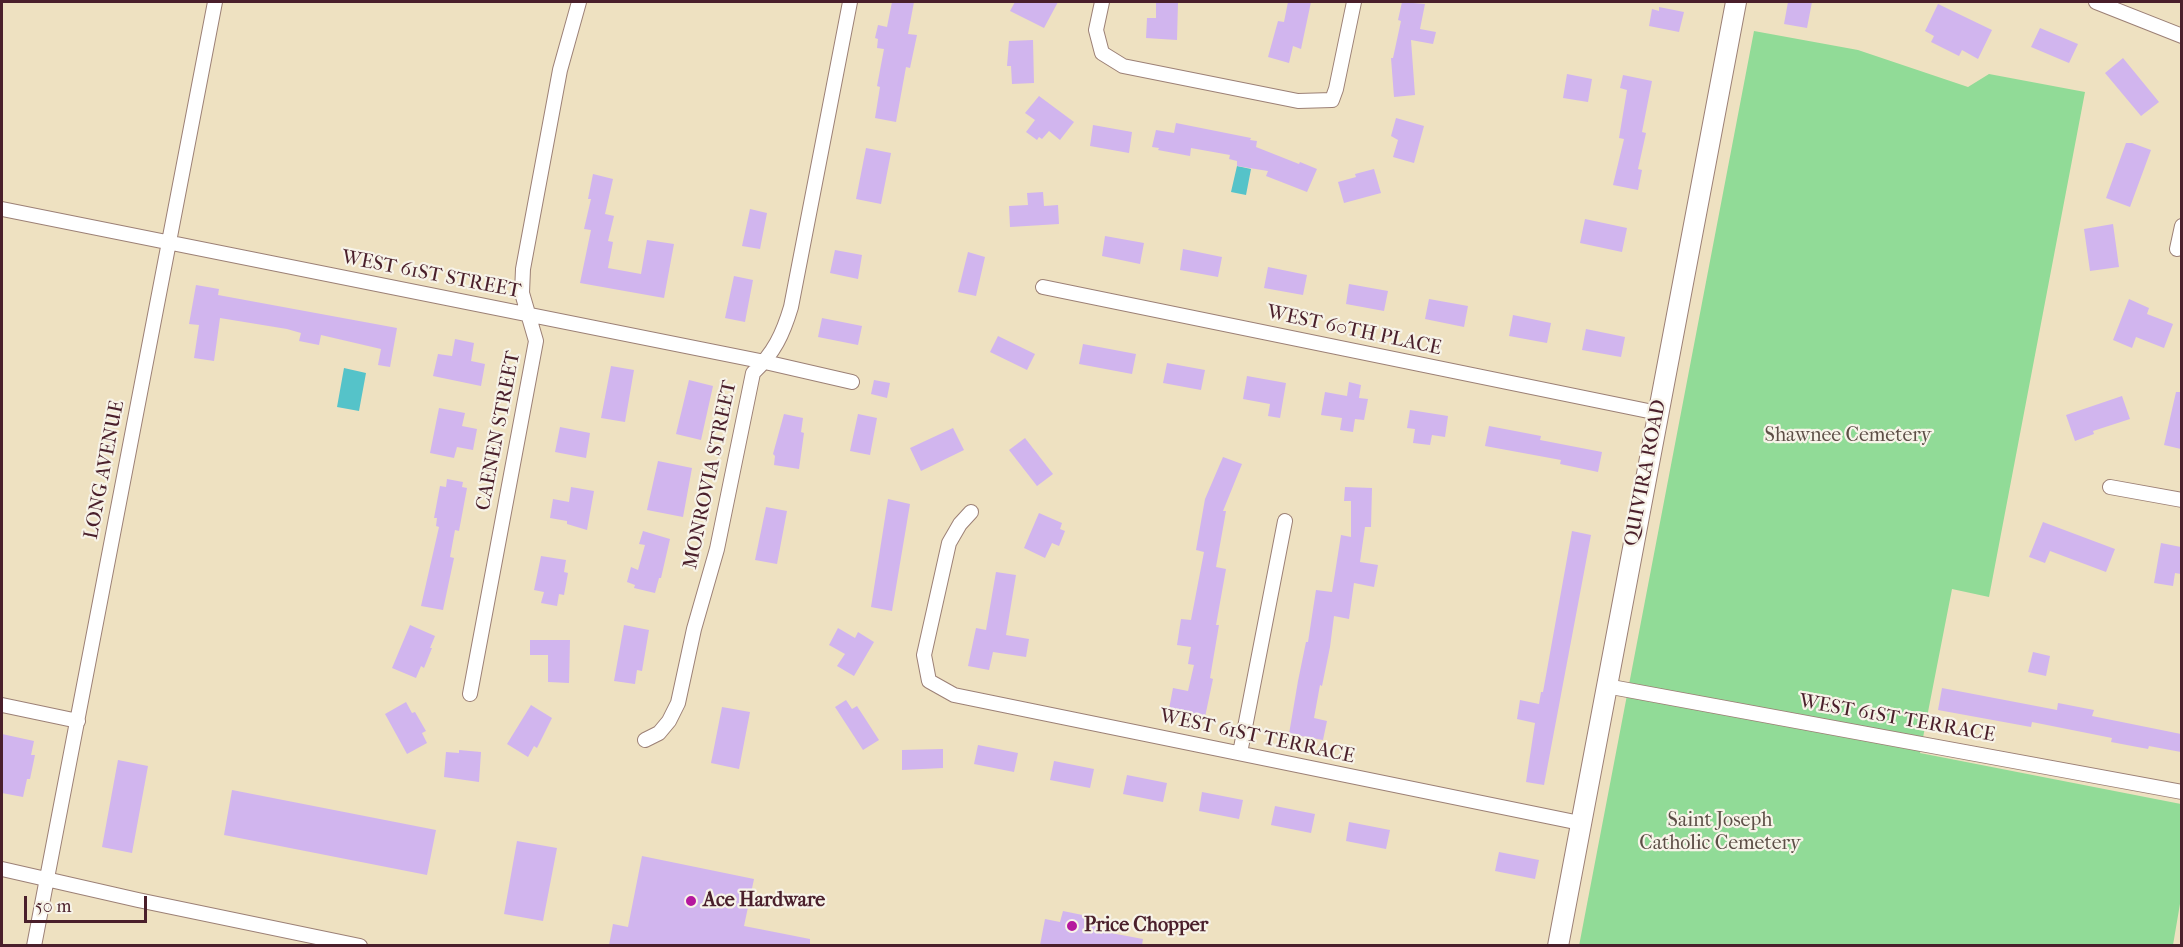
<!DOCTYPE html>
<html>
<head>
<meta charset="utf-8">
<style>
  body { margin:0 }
  #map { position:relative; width:2183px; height:947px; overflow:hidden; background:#eee1c1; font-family:"IM FELL French Canon",serif }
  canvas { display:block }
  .frame { position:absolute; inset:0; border:3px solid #4a1f2b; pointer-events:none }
  .scale { position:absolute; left:24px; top:896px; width:123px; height:27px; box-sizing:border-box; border:3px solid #4a1f2b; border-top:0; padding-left:8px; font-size:18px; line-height:21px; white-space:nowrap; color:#4a1f2b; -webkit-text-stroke:4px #f7f3e8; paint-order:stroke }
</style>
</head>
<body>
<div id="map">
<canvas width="2183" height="947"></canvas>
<div class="frame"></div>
<div class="scale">50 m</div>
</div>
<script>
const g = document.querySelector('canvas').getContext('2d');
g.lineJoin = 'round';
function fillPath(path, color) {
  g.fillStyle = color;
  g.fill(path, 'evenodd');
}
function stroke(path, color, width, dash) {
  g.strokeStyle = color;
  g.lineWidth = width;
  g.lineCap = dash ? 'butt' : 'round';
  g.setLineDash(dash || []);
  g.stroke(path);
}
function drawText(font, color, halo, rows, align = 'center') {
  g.font = font + ' "IM FELL French Canon",serif';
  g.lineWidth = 4.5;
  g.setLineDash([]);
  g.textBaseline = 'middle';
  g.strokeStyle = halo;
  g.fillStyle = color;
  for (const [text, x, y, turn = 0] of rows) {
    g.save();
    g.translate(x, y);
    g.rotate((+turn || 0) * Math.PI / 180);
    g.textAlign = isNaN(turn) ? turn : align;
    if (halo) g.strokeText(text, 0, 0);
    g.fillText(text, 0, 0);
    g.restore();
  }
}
const green = new Path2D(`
  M1754 31 1858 50 1968 87 1989 74 2085 92 1989 597 1952 589 1920 753 2181 804V898L2173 945 1579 946Z`);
const water = new Path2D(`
  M1237 166 1251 169 1246 195 1231 192Z
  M344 368 366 373 359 411 337 407Z`);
const building = new Path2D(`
  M892 2H914L908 34 917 35 910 68 906 67 896 122 875 118 880 87 877 86 884 49 877 48 878 39 875 38 878 25 887 27Z
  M1015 2H1058L1044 28 1010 11Z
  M1156 2H1178L1177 40 1146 38 1147 18H1156Z
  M1288 2H1311L1301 49 1293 46 1289 63 1268 57 1278 21 1284 22Z
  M1402 2 1425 4 1420 29 1436 32 1433 44 1411 40 1415 95 1394 97 1391 58H1393L1401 21 1398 20Z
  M1788 2H1812L1807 28 1784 24Z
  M1938 4 1992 30 1978 59 1962 50 1959 56 1931 42 1934 36 1925 31Z
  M1659 7 1684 12 1679 32 1649 26 1652 9 1659 11Z
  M2040 28 2078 44 2069 63 2031 47Z
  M1033 40 1034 83 1012 84 1011 66H1007L1009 41Z
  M2123 58 2159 102 2141 116 2105 73Z
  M1567 74 1592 79 1588 102 1563 98Z
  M1623 75 1652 81 1642 132 1646 133 1638 169 1642 170 1638 190 1613 185 1624 139 1619 138 1627 90 1620 88Z
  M1039 96 1074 122 1060 140 1049 131 1042 139 1039 137 1037 140 1026 132 1035 120 1025 113Z
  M1396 118 1424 126 1414 163 1393 157 1398 140 1391 136Z
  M1176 123 1251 138 1250 140 1257 141 1256 147 1299 164 1300 162 1317 169 1307 192 1266 176 1268 171 1237 166V161L1229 159 1230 155 1191 148 1190 156 1158 150 1159 148 1152 147 1156 130 1174 133Z
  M1093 125 1132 132 1129 153 1090 146Z
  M2126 143H2132L2151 150 2130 207 2106 198Z
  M866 148 891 153 881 204 856 199Z
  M1374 169 1381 193 1344 203 1338 182 1356 177 1355 174Z
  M593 174 613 179 605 214 614 216 608 241 613 242 608 268 641 274 647 240 674 244 664 298 580 283 591 230 584 229 591 199H588Z
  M1043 192 1044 206 1058 205 1059 224 1010 227 1009 206 1028 205 1027 193Z
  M750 209 767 213 760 249 742 246Z
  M1585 219 1627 228 1622 252 1580 243Z
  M2113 224 2119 267 2090 271 2084 229Z
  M1105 236 1144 243 1140 264 1102 256Z
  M1183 249 1222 257 1218 277 1180 270Z
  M835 250 862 255 858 279 830 273Z
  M968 252 985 257 976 296 958 292Z
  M1268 267 1307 275 1303 295 1264 288Z
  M734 276 753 280 745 322 725 318Z
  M1349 284 1388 291 1384 311 1346 304Z
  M196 285 219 289 218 295 397 328 390 367 378 365 381 349 321 335 319 345 299 341 301 333 287 329 220 318 214 361 194 358 199 325 189 324Z
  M1429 299 1468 306 1464 327 1425 319Z
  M2129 299 2149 308 2147 314 2173 324 2164 348 2136 337 2132 348 2113 340Z
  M1513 315 1551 323 1547 343 1509 336Z
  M822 318 862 326 858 345 818 337Z
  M1586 329 1625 337 1621 357 1582 350Z
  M998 336 1035 354 1027 370 990 352Z
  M455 339 474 343 471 361 485 364 481 386 433 376 438 354 452 356Z
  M1083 344 1136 354 1132 374 1079 364Z
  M1167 363 1205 370 1201 390 1163 383Z
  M611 366 634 370 625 422 601 418Z
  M1247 376 1286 383 1280 418 1268 416 1270 404 1243 399Z
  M689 380 713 386 701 440 676 434Z
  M874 380 890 383 887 398 871 394Z
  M1349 382 1361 385 1359 398 1368 399 1364 420 1355 419 1353 432 1340 430 1342 418 1321 415 1325 392 1347 396Z
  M2176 392H2181V449L2164 445Z
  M2122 396 2130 419 2093 431 2094 434 2075 441 2066 415Z
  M439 408 465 413 462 426 477 429 473 450 457 447 454 458 430 453Z
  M1410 410 1448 416 1445 437 1432 435 1430 445 1413 443 1415 429 1407 428Z
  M784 414 803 418 801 432 804 433 799 469 774 465 775 456 773 454Z
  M858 414 877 418 870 455 850 451Z
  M1489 426 1541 436 1540 440 1602 452 1598 472 1560 464 1561 460 1485 446Z
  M560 427 590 433 586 458 555 452Z
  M953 428 964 450 921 471 910 448Z
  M1025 438 1053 474 1037 486 1009 450Z
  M1223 457 1242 464 1223 511H1226L1216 567 1226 569 1216 625H1219L1210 678 1213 679 1205 717 1169 709 1173 688 1188 691 1194 665 1188 664 1191 647 1177 645 1181 619 1191 620 1204 552 1196 550 1205 499Z
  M658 461 692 468 683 517 647 510Z
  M447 479 463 482 462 487 467 488 459 531 455 530 450 557 454 558 443 610 421 606 439 527 436 526 437 518H434L440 486 446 487Z
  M571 487 594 491 587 530 567 524V521L550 518 553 499 569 502Z
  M1345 487 1372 488 1371 527H1365L1360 562 1378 565 1374 587 1354 583 1349 619 1334 616 1330 647 1322 686 1320 685 1314 718 1327 721 1323 740 1289 734 1298 681 1306 642H1308L1316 590 1332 592 1341 535 1351 537V501H1344Z
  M888 499 910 504 892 611 871 607Z
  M766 507 787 511 777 564 755 560Z
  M1039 513 1062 523 1060 529 1065 531 1059 546 1052 543 1045 558 1024 548Z
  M2043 522 2115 549 2106 572 2050 551 2045 563 2029 557Z
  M643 531 670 539 661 578H659L655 593 634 588 635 585 627 582 631 567 638 570 645 545 639 544Z
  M1572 531 1591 535 1544 785 1526 782 1535 723 1517 719 1520 700 1539 704 1541 692H1543Z
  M2161 543 2181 547V574L2175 573 2173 586 2154 583Z
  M541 556 566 560 564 572 568 573 564 595 559 594 557 606 541 603 544 592 534 590Z
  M996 572 1016 575 1006 635 1029 639 1026 657 993 652 989 670 968 666 976 628 986 630Z
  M410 625 435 636 430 648H432L424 668 421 666 416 678 392 668Z
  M624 625 649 630 642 671 637 670 635 684 614 681Z
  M838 628 855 638 858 632 874 642 854 676 837 666 845 654 829 645Z
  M530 640H570L569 683 548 682V655H530Z
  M2033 652 2050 656 2046 676 2028 672Z
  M1942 688 2057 710 2058 703 2094 710 2092 716 2181 734V752L2149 746 2148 749 2111 742 2112 738 2032 722 2031 727 1938 710Z
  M846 700 852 709 857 706 879 740 863 750 835 707Z
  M406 702 412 713 415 712 426 731 422 733 427 743 407 754 385 714Z
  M531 705 552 718 537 748 534 746 528 757 507 744Z
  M722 707 750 712 739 769 711 763Z
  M2 734 34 741 31 755H35L30 779H27L23 797 2 793Z
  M978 745 1018 753 1014 772 974 764Z
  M943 749V768L902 770V750Z
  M459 750 481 752 479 782 444 777 446 752 459 753Z
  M118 760 148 766 132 853 102 847Z
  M1054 761 1094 769 1090 788 1050 780Z
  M1127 775 1167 783 1163 802 1123 794Z
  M232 790 436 830 427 875 224 835Z
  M1202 792 1243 800 1239 819 1199 811Z
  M1275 806 1315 814 1311 833 1271 825Z
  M1349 822 1390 830 1386 849 1346 841Z
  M517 841 557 848 543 921 504 914Z
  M1499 852 1539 860 1535 879 1495 871Z
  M642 856 754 879 744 926 810 939V945H609L613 924 628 927Z
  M1063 911 1102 919 1100 931 1143 939 1142 945H1040L1045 919 1060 922Z`);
const minor = new Path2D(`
  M1102 2 1096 30 1102 53 1123 66 1298 101 1332 100 1336 89 1354 2
  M2096 2 2182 36
  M2 209 765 362 852 382
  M2177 249 2182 226
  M1043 287 1658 413
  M2110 487 2182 500
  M971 512 960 524 949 543 924 655 929 681 954 695 1580 823
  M1606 686 2182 792
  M470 694 536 341 522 293 523 269 560 70 579 2
  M2 705 78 721
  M645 740 659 733 669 721 678 703 694 629 717 549 753 373C774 353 783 334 791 307L850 2
  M1240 753 1285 521
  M2 869 138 900 360 946
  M34 946 215 2`);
const secondary = new Path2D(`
  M1558 946 1736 2`);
const markers = [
  [691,901,6,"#b5179e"],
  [1072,926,6,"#b5179e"]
];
const streetNames = [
  ["WEST 61ST STREET",431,275,11],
  ["WEST 60TH PLACE",1354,331,12],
  ["CAENEN STREET",499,431,-79],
  ["LONG AVENUE",105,470,-79],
  ["QUIVIRA ROAD",1646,473,-79],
  ["MONROVIA STREET",711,475,-78],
  ["WEST 61ST TERRACE",1897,719,10],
  ["WEST 61ST TERRACE",1257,737,12]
];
const parkNames = [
  ["Shawnee Cemetery",1848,436],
  ["Saint Joseph",1720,821],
  ["Catholic Cemetery",1720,844]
];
const poiNames = [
  ["Ace Hardware",703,901],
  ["Price Chopper",1084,926]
];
fillPath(green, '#91db97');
fillPath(water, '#55c3c9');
fillPath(building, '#d1b5ee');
stroke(minor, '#9c8076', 16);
stroke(secondary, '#9c8076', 22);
stroke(minor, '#fff', 14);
stroke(secondary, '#fff', 20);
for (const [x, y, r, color] of markers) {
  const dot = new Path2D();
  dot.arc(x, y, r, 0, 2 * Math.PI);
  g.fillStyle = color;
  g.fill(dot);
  stroke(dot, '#f7f3e8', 2);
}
drawText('20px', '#4a1f2b', '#f7f3e8', streetNames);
drawText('20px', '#5c4e46', '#f7f3e8', parkNames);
drawText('bold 20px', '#4a1f2b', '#f7f3e8', poiNames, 'left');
</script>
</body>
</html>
